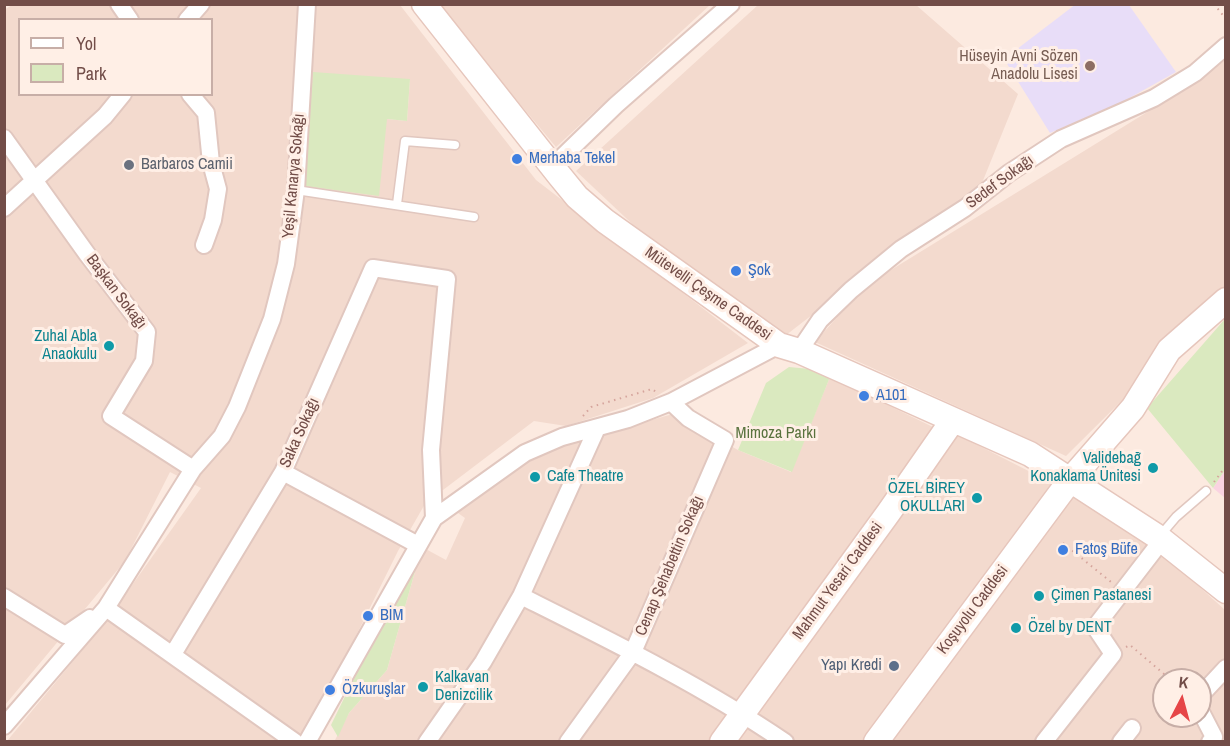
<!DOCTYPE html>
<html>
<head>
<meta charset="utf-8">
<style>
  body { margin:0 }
  #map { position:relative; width:1230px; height:746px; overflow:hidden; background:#fceae0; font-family:"Archivo Narrow",sans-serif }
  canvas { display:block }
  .frame { position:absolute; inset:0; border:6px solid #724d48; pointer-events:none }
  .legend { position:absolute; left:18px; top:18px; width:195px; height:78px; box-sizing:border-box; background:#ffefe6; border:2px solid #c7aea7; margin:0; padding:8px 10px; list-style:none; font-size:18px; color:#724d48 }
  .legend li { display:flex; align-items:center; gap:12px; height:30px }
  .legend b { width:30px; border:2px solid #c7aea7 }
  .north { position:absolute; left:1152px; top:668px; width:60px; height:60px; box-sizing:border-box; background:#ffefe6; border:2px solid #c7aea7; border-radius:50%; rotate:6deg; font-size:16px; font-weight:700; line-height:24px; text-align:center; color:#724d48 }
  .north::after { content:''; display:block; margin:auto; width:21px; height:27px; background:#e64547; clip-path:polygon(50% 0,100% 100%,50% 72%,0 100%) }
</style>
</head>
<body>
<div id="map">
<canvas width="1230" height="746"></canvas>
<div class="frame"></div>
<ul class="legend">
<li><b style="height:8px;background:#fff"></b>Yol</li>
<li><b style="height:16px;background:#dae9bf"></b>Park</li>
</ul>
<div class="north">K</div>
</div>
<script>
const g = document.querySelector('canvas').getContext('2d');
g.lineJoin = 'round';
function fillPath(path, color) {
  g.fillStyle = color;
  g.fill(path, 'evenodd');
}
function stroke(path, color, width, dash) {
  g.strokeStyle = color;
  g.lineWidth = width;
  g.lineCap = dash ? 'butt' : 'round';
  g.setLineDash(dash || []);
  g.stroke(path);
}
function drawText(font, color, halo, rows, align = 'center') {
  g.font = font + ' "Archivo Narrow",sans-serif';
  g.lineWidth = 6;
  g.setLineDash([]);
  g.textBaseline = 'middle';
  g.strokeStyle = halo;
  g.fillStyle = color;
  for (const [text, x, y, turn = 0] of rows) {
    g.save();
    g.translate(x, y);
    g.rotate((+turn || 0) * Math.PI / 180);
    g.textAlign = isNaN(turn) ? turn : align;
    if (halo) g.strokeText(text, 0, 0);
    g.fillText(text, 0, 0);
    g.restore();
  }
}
const residential = new Path2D(`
  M12 5H400L536 180 748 343 653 398 566 426 534 421 443 490H433L398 551 304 741H7L108 619 201 488 170 472 125 561 5 705 4 10ZM20 20H212V94H20ZM410 79 407 121 387 119Z
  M439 5H710L556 147 462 35Z
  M758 5H916L1018 94 982 183 781 339 678 267 576 171Z
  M1225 56V298L1066 456 815 342 865 286 1183 90Z
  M830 377 935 428 711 741 334 742 349 713 387 670 422 547 446 560 465 518 448 506 555 447 673 414 738 450 791 472Z
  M952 432 1054 484 872 741 729 742Z
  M1069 489 1162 553 1225 610V741L888 742ZM1164 680H1200V716H1164Z`);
const education = new Path2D(`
  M1076 4 1129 5 1176 72 1124 101 1050 133 1004 59Z`);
const medical = new Path2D(`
  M1225 470V498L1213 488Z`);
const green = new Path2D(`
  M313 72 410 79 407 121 387 119 379 196 305 186Z
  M1225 319V470L1213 488 1147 408Z
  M789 367 810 369 830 377 792 472 738 450 766 383Z
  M422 547 387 670 349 713 338 737 331 725 373 639Z`);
const path = new Path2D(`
  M1214 4 1226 19
  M583 416 591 407 652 389 656 392
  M1214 482 1226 466
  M1063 543 1111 582
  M1126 647 1130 645 1171 680`);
const lane = new Path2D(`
  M296 190 474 217
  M397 204 405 141 455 145
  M1159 537 1176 517 1206 491`);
const street = new Path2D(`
  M119 4 130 20
  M187 20 201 4
  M190 94 206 113 211 163 218 189 213 220 204 245
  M4 138 87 254 147 332 144 361 111 416 193 469
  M552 167 616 105 731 4
  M4 208 105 116 123 94
  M799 351 820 320 851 290 901 249 965 208 1009 173 1061 139 1154 98 1195 73 1226 46
  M283 472 418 545
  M521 596C611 641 701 685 785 742
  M4 597 65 635 90 618
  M106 608 295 742
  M173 654 283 472 373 268 447 279 431 450 434 518
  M1200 696 1226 668
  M1200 710 1214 737 1210 742
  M4 726 106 608 193 469 222 436 237 407 272 319 286 264 296 190 307 4
  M307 742 434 518 525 453 562 437 628 419 671 402 779 345
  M427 742 483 662 521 596 597 428
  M568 742 633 652 725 440 688 418 671 402
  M1044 742 1113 654 1095 627 1162 540
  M1121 742 1132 728`);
const secondary = new Path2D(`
  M424 4 559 175 577 197 605 221 779 345 799 351 1030 454 1158 537 1226 591
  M722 742 889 512 953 420
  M876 742 1071 479 1133 408 1169 350 1226 300`);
const markers = [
  [1090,66,6,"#8d6e63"],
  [517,159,6,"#3f7fe0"],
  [129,165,6,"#6b7280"],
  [736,271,6,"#3f7fe0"],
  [109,346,6,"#0f9aa8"],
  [864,396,6,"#3f7fe0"],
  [1153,468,6,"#0f9aa8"],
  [535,477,6,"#0f9aa8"],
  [977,498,6,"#0f9aa8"],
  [1063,550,6,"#3f7fe0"],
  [1039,596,6,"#0f9aa8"],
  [368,616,6,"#3f7fe0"],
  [1016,628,6,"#0f9aa8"],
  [894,666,6,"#5c6f8a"],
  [423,687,6,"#0f9aa8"],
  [330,690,6,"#3f7fe0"]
];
const educationNames = [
  ["Hüseyin Avni Sözen",1078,57],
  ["Anadolu Lisesi",1078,75]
];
const shopNames = [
  ["Merhaba Tekel",529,159],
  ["Şok",748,271],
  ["A101",876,396],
  ["Fatoş Büfe",1075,550],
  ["BİM",380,616],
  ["Özkuruşlar",342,690]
];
const worshipNames = [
  ["Barbaros Camii",141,165]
];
const streetNames = [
  ["Yeşil Kanarya Sokağı",294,176,-85],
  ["Sedef Sokağı",1000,182,-36],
  ["Başkan Sokağı",116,292,53],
  ["Mütevelli Çeşme Caddesi",708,294,35],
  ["Saka Sokağı",300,433,-66],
  ["Cenap Şehabettin Sokağı",670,566,-67],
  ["Mahmut Yesari Caddesi",838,581,-54],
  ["Koşuyolu Caddesi",973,610,-53]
];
const cultureNames = [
  ["Zuhal Abla",97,337,"right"],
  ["Anaokulu",97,355,"right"],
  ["Validebağ",1141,459,"right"],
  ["Konaklama Ünitesi",1141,477,"right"],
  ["Cafe Theatre",547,477],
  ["ÖZEL BİREY",965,489,"right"],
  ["OKULLARI",965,507,"right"],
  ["Çimen Pastanesi",1051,596],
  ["Özel by DENT",1028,628],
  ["Kalkavan",435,678],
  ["Denizcilik",435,696]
];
const parkNames = [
  ["Mimoza Parkı",776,434]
];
const serviceNames = [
  ["Yapı Kredi",882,666]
];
fillPath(residential, '#f3dace');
fillPath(education, '#e8ddf8');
fillPath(medical, '#fad3e1');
fillPath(green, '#dae9bf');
stroke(lane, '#e1c7bf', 11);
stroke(street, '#e1c7bf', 20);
stroke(secondary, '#e6c6bc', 27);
stroke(path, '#d5a49c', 2, [1.5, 4.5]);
stroke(lane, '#fff', 8);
stroke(street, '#fff', 16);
stroke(secondary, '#fff', 24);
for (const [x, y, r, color] of markers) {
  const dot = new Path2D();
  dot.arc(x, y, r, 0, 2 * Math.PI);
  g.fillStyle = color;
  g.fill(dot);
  stroke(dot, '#ffefe6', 2);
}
drawText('16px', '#785e54', '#ffefe6', educationNames, 'right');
drawText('16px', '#366cbe', '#ffefe6', shopNames, 'left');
drawText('16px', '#5b616d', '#ffefe6', worshipNames, 'left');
drawText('16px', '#724d48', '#ffefe6', streetNames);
drawText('16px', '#0d838f', '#ffefe6', cultureNames, 'left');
drawText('16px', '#59723d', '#ffefe6', parkNames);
drawText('16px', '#4e5e75', '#ffefe6', serviceNames, 'right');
</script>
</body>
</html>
